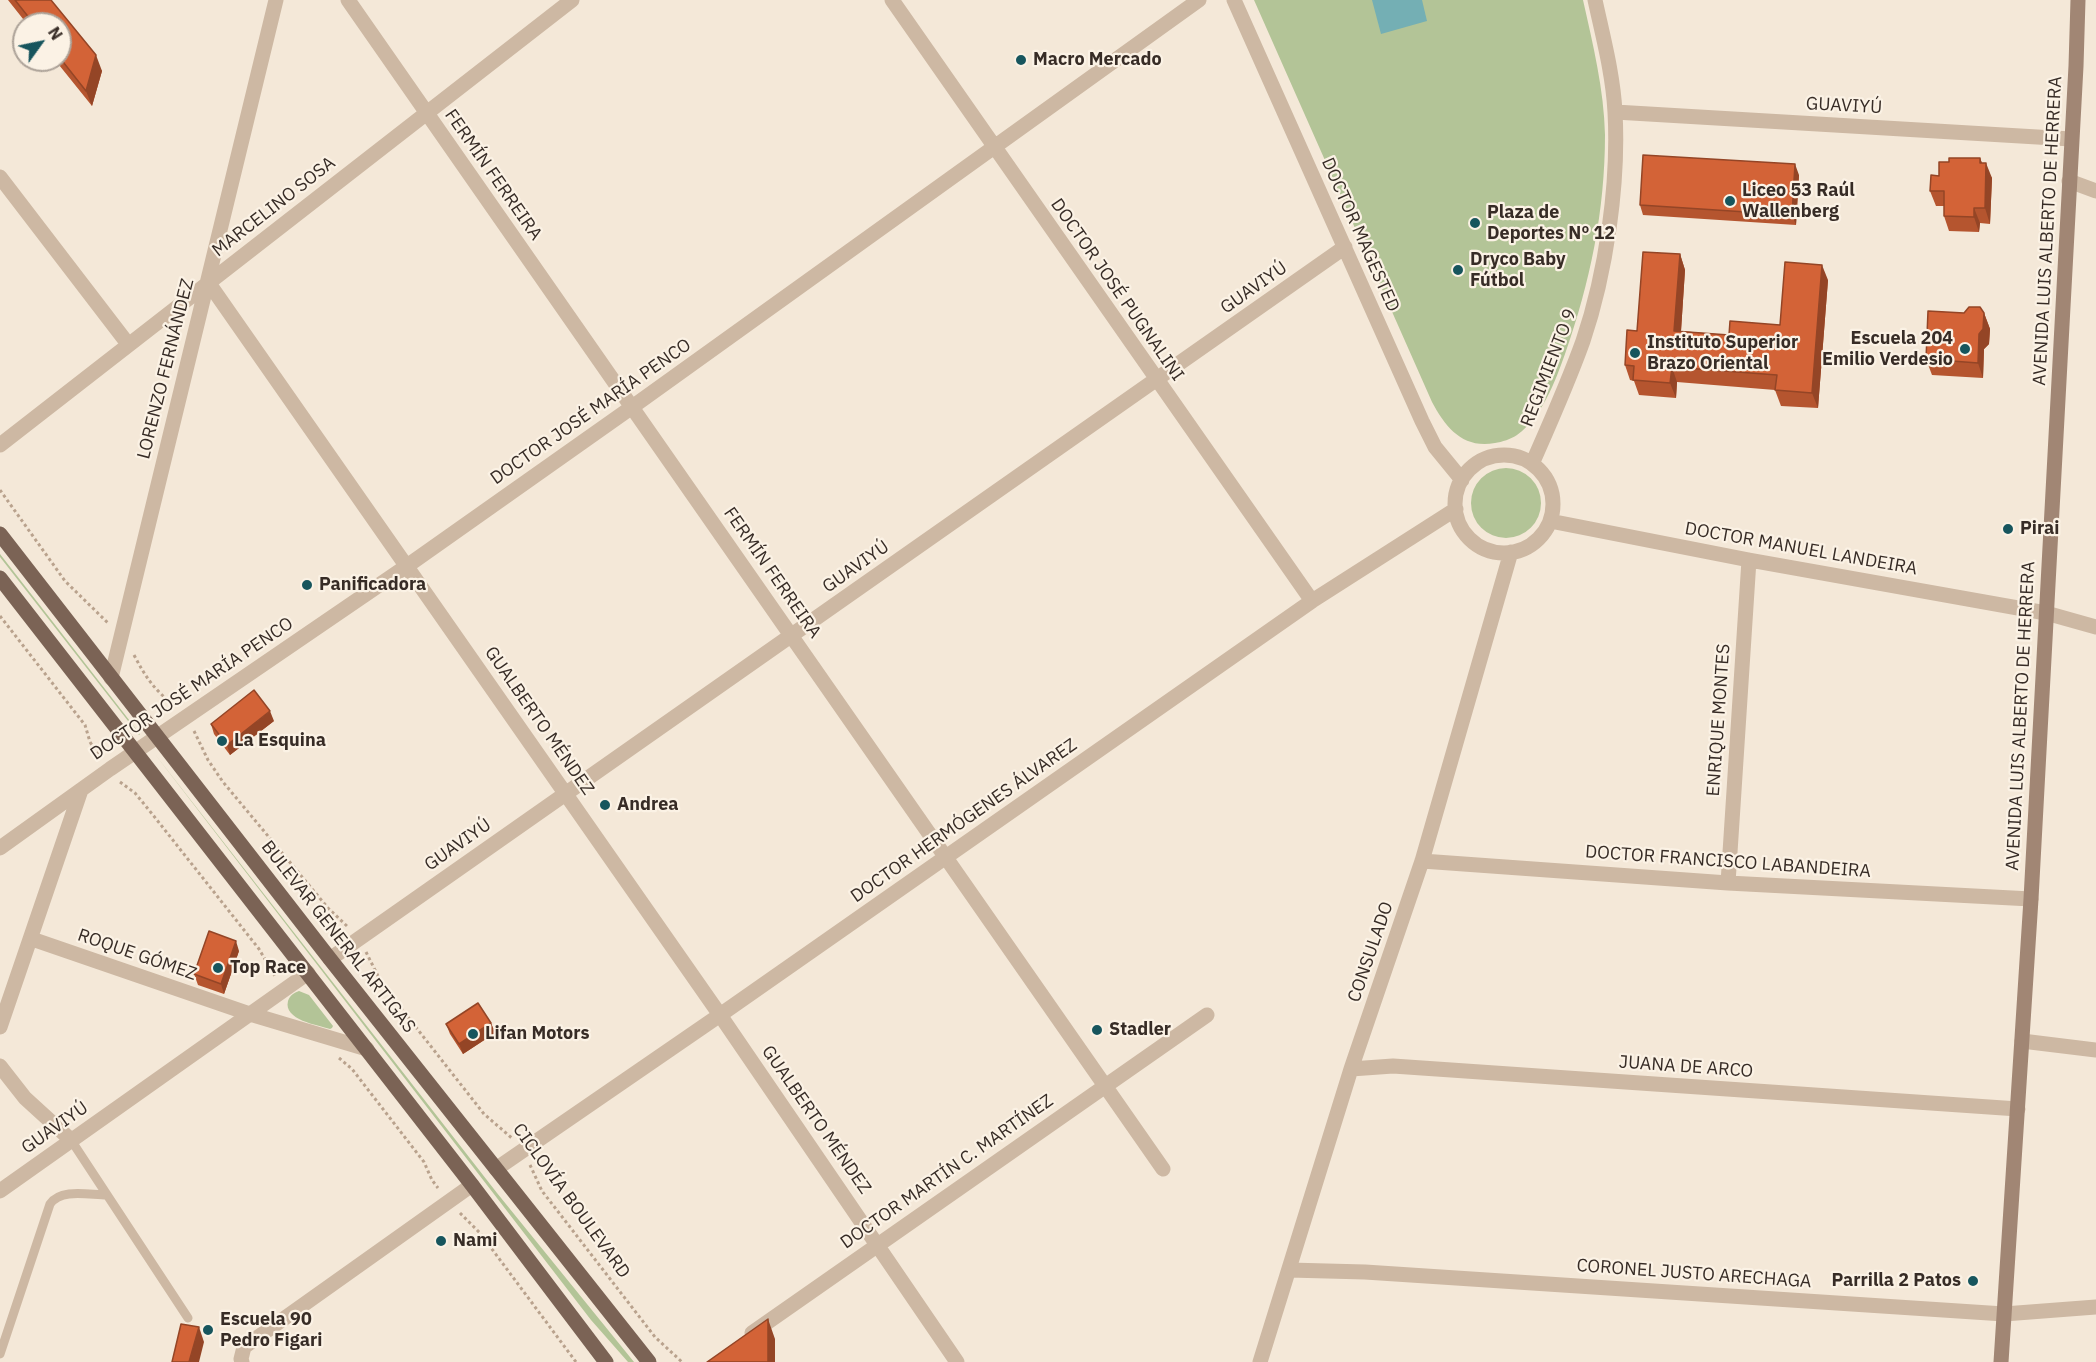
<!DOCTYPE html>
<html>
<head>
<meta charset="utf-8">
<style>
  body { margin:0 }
  #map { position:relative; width:2096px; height:1362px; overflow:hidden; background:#f4e8d8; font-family:"IBM Plex Sans",sans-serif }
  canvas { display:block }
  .north { position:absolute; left:12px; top:12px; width:60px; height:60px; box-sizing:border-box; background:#fbf2e5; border:2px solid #ada399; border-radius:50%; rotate:57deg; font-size:16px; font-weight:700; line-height:24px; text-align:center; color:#372c26 }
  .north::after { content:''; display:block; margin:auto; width:21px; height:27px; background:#17555d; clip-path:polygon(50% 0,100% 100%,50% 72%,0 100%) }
</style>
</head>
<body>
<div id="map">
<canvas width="2096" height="1362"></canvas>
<div class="north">N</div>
</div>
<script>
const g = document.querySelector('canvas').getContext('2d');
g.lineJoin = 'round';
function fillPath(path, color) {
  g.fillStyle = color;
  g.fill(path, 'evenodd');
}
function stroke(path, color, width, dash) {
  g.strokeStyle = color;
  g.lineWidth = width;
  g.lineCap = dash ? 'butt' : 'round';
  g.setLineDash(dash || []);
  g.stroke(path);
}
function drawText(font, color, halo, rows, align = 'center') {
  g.font = font + ' "IBM Plex Sans",sans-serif';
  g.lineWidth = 4.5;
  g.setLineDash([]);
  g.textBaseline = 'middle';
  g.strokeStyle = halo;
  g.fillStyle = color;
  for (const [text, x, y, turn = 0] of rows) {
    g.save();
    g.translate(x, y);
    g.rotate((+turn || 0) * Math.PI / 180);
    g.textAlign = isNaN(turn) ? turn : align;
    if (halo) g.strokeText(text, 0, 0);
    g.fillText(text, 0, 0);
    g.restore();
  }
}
const green = new Path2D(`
  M1254 0H1583C1593 45 1604 89 1605 135 1605 211 1590 283 1565 354 1555 382 1542 417 1517 435 1511 439 1502 442 1495 443 1463 449 1446 428 1432 402Z
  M1471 503a35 35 0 1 1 70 0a35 35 0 1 1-70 0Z
  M0 554 140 734 139 735 0 557Z
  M154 753 497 1193 634 1362H628L591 1320Z
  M299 991 309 995 333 1026 332 1028 330 1029C318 1025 283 1020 288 1001 290 995 294 993 299 991Z`);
const water = new Path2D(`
  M1372 0H1422L1427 21 1381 34Z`);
const path = new Path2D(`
  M0 490 65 581 109 624
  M0 616 85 725 90 742 99 756
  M134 655C145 676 154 690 174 705
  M194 731 208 760 223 782 328 908 349 928
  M120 782 135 793 153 815 259 949 276 978
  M366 952 382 984 484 1114 513 1139
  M339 1058 352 1069 424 1162 432 1180 438 1188
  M530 1165 542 1191 556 1209 655 1337 682 1362
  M460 1213 480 1233 576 1362`);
const service = new Path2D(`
  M71 1140 188 1318
  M0 1354 50 1204C61 1188 89 1195 107 1195`);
const minor = new Path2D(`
  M348 0 1163 1169
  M892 0 1312 601
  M1234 0 1422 421 1435 447 1462 480
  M1615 112 2071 139
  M0 177 128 344
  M2069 181 2096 191
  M208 282 720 1015 957 1362
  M0 445 572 0
  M1455 504a49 49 0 1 1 98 0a49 49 0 1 1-98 0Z
  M1532 464C1550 423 1568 383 1583 341 1606 273 1619 184 1615 112 1613 74 1603 37 1595 0
  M1550 521 1749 560 2046 613 2096 627
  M111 678 276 0
  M0 848 110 769 407 566 632 407 1199 0
  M1422 861 1728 883 2031 899
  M1728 883 1749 560
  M32 939 250 1014 367 1049
  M330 959 1345 247
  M0 1027 81 790
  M2022 1041 2096 1050
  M0 1066 25 1098 71 1140
  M1351 1069 1393 1066 2018 1109
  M496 1169 720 1015 1312 601 1456 509
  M0 1191 308 973
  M1289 1270 1365 1272 2004 1314 2096 1307
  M752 1333 1207 1015
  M242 1362 241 1359 244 1347 472 1185
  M1260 1362 1351 1069 1422 861 1511 552`);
const secondary = new Path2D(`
  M2001 1362 2031 899 2076 66 2078 0`);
const primary = new Path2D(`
  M0 534 330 959 649 1362
  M0 578 472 1185 606 1362`);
const wall = new Path2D(`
  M8 0H51L102 71 92 106 55 60H60V24H27Z
  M1980 158 1982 163 1992 178 1990 224 1980 223 1979 232 1949 231 1944 216V206H1936L1930 191 1949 162Z
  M1799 175 1796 225 1643 215 1640 205Z
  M1680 254 1685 270 1681 331 1729 335 1780 325 1828 280 1818 408 1781 406 1775 390 1677 382 1676 398 1639 395 1634 381 1630 380 1625 365 1637 331Z
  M1984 313 1990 329 1989 344 1984 349 1983 378 1932 375 1926 359Z
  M274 721 230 755 214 734 211 724Z
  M239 951 224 994 198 985 194 974Z
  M491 1023 495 1033 463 1054 450 1034 446 1024Z`);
const shadedWall = new Path2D(`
  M96 55 102 71 92 106 86 91Z
  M1980 158 1986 174V163L1992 178 1990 224 1985 208Z
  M1795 164 1799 175 1796 225 1792 215Z
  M1974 208 1980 223 1979 232 1974 217Z
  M1680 254 1685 270 1680 346 1674 331Z
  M1822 265 1828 280 1818 408 1812 393Z
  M1984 313 1990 329 1989 344 1984 349 1983 378 1978 363 1979 334Z
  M1672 367 1677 382 1676 398 1670 383Z
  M270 711 274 721 230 755 227 745Z
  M236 941 239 951 224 994 221 984Z
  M491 1023 495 1033 463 1054 459 1044Z
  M768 1319 775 1339V1362H768Z
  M199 1327 204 1342 199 1362H189Z`);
const building = new Path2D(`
  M15 0H51L96 55 86 91 60 58V24H34Z
  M1643 155 1795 164 1792 215 1640 205Z
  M1949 158H1980V163H1986L1985 208H1974V217L1944 216V191H1930L1931 175 1939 176V162H1949Z
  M1643 252 1680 254 1674 331 1729 335 1730 321 1780 325 1785 262 1822 265 1812 393 1775 390 1777 375 1672 367 1670 383 1633 380 1634 366 1625 365 1627 330 1637 331Z
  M1969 307H1980L1984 313 1983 329 1979 334 1978 363 1926 359 1928 311 1964 313Z
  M254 690 270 711 227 745 211 724Z
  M209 931 236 941 221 984 194 974Z
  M478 1003 491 1023 459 1044 446 1024Z
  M768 1319V1362H707Z
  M181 1324 199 1327 189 1362H172Z`);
const markers = [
  [1021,60,6,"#17555d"],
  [1730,201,6,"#17555d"],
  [1475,223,6,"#17555d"],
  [1458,270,6,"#17555d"],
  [1965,349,6,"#17555d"],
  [1635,353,6,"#17555d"],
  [2008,529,6,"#17555d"],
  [307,585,6,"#17555d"],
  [222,741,6,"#17555d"],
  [605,805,6,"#17555d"],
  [218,968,6,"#17555d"],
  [1097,1030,6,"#17555d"],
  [473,1034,6,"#17555d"],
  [441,1241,6,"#17555d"],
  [1973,1281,6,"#17555d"],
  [208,1330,6,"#17555d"]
];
const poiNames = [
  ["Macro Mercado",1033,60],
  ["Liceo 53 Raúl",1742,191],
  ["Wallenberg",1742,212],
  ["Plaza de",1487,213],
  ["Deportes Nº 12",1487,234],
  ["Dryco Baby",1470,260],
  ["Fútbol",1470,281],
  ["Escuela 204",1953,339,"right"],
  ["Emilio Verdesio",1953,360,"right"],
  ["Instituto Superior",1647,343],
  ["Brazo Oriental",1647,364],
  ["Pirai",2020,529],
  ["Panificadora",319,585],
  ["La Esquina",234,741],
  ["Andrea",617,805],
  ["Top Race",230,968],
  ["Stadler",1109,1030],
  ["Lifan Motors",485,1034],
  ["Nami",453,1241],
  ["Parrilla 2 Patos",1961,1281,"right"],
  ["Escuela 90",220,1320],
  ["Pedro Figari",220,1341]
];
const streetNames = [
  ["GUAVIYÚ",1844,106,3],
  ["FERMÍN FERREIRA",493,175,55],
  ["MARCELINO SOSA",274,207,-38],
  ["AVENIDA LUIS ALBERTO DE HERRERA",2048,231,-87],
  ["DOCTOR MAGESTED",1360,235,66],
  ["GUAVIYÚ",1254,288,-35],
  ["DOCTOR JOSÉ PUGNALINI",1117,290,55],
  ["REGIMIENTO 9",1549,368,-69],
  ["LORENZO FERNÁNDEZ",166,369,-76],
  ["DOCTOR JOSÉ MARÍA PENCO",591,412,-35],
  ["DOCTOR MANUEL LANDEIRA",1801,549,10],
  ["GUAVIYÚ",856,567,-35],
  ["FERMÍN FERREIRA",772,573,55],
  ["DOCTOR JOSÉ MARÍA PENCO",192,689,-34],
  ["AVENIDA LUIS ALBERTO DE HERRERA",2021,716,-87],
  ["ENRIQUE MONTES",1719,720,-86],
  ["GUALBERTO MÉNDEZ",539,721,55],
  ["DOCTOR HERMÓGENES ÁLVAREZ",964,821,-35],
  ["GUAVIYÚ",458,845,-35],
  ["DOCTOR FRANCISCO LABANDEIRA",1728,862,4],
  ["BULEVAR GENERAL ARTIGAS",338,937,52],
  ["CONSULADO",1371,952,-71],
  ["ROQUE GÓMEZ",137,955,19],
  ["JUANA DE ARCO",1686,1067,4],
  ["GUALBERTO MÉNDEZ",816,1120,55],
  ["GUAVIYÚ",55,1128,-35],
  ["DOCTOR MARTÍN C. MARTÍNEZ",947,1172,-35],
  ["CICLOVÍA BOULEVARD",571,1201,54],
  ["CORONEL JUSTO ARECHAGA",1694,1274,4]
];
fillPath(green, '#b3c497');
fillPath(water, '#74afb4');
stroke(path, '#b9a28d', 3, [3, 3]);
stroke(service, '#cdb8a3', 9);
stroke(minor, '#cdb8a3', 15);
stroke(secondary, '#a18674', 15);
stroke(primary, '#7b6355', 15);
fillPath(wall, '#b5552f');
fillPath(shadedWall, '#944526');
fillPath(building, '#d36337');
stroke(building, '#944526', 1.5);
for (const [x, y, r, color] of markers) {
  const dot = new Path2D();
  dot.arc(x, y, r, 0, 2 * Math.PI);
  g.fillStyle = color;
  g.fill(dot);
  stroke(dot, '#fbf2e5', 2);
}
drawText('bold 18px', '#372c26', '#fbf2e5', poiNames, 'left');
drawText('18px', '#372c26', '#fbf2e5', streetNames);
</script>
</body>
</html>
